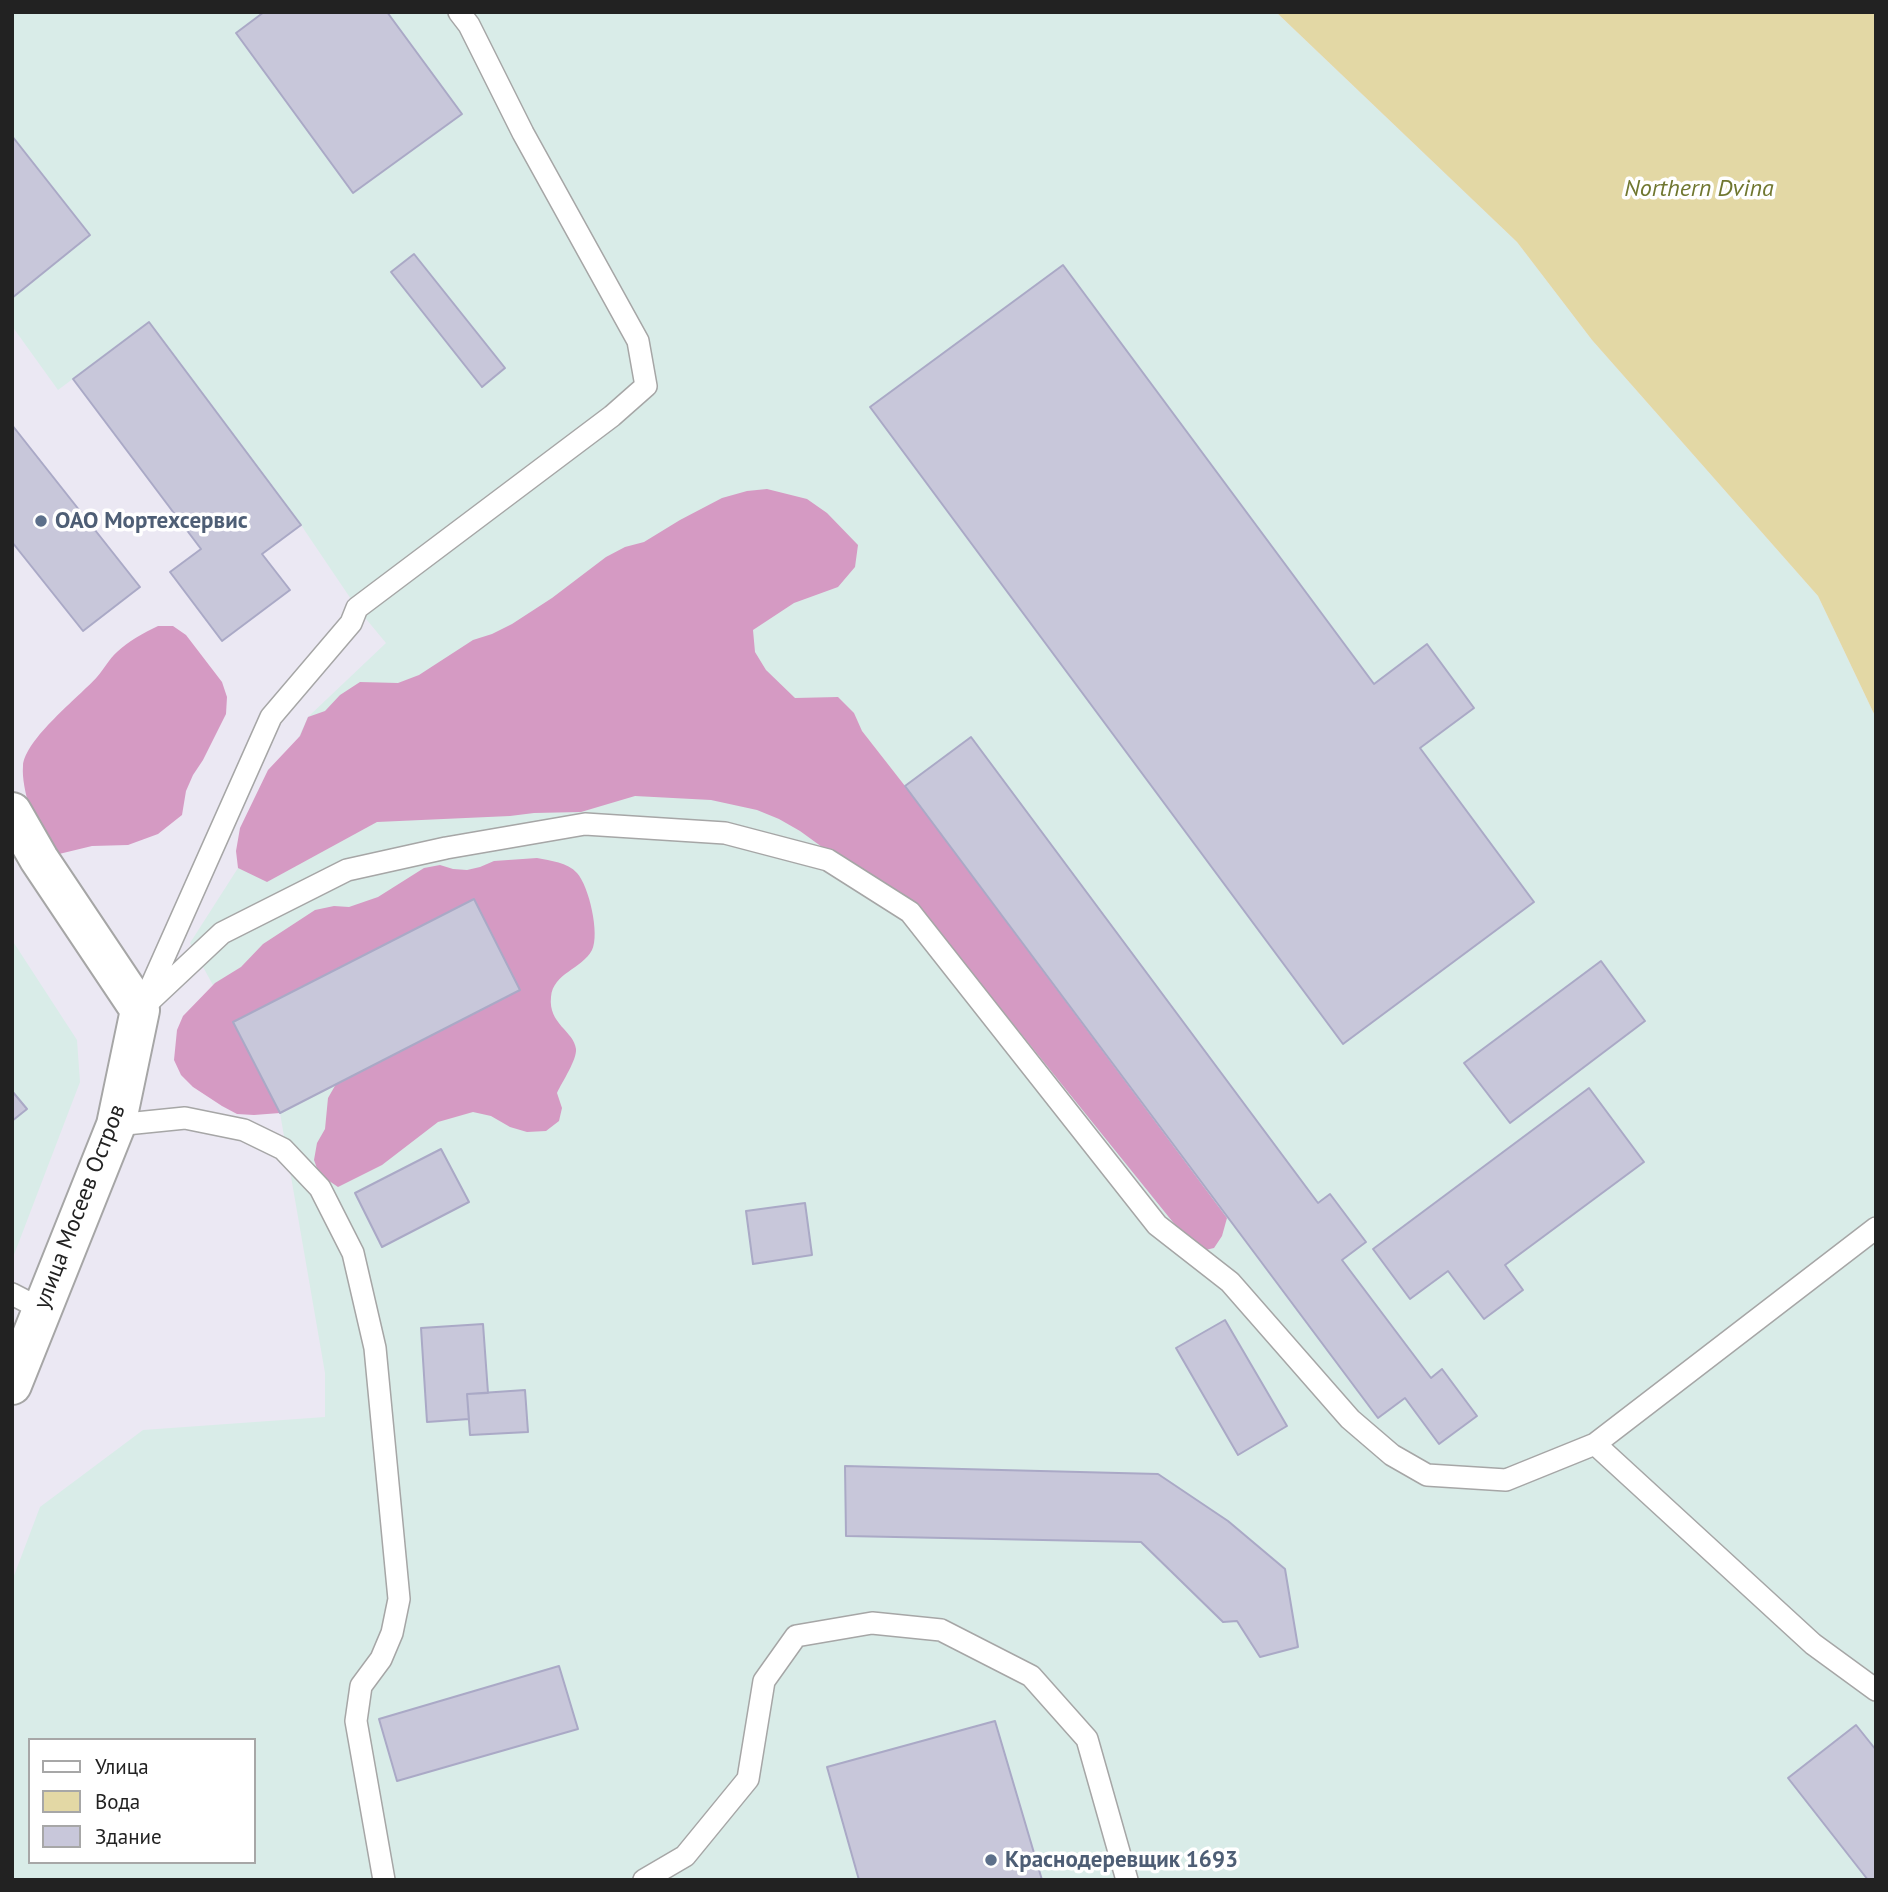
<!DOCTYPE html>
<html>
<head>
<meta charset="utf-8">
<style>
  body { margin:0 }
  #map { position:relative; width:1888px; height:1892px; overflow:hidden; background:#ebe8f3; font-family:"PT Sans",sans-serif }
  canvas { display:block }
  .frame { position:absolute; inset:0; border:14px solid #222; pointer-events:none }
  .legend { position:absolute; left:28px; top:1738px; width:228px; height:126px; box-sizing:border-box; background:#fff; border:2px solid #a7a7a7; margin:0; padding:9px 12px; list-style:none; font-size:21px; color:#222 }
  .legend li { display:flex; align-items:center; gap:14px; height:35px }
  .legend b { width:35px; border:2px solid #a7a7a7 }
</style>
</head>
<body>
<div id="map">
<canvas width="1888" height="1892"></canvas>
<div class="frame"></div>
<ul class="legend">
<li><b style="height:9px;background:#fff"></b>Улица</li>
<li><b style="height:19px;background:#e3d8a5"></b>Вода</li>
<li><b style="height:19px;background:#c8c7da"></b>Здание</li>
</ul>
</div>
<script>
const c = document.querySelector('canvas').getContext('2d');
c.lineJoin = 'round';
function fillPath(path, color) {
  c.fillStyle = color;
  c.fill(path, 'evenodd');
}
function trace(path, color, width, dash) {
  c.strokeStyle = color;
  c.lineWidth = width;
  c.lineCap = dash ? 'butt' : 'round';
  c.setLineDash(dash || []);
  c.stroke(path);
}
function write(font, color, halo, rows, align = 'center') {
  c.font = font + ' "PT Sans",sans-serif';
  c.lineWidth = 7;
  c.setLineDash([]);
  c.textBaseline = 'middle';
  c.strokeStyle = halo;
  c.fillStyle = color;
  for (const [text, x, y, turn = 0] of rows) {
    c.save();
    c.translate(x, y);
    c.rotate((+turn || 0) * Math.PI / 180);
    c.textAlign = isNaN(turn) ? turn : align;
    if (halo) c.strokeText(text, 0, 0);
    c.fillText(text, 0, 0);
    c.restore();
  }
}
const industrial = new Path2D(`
  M12,12h1264l241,230 75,98 226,256 58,122v1162h-1864v-299l28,-74 103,-77 182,-13v-44l-45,-260 -47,-91 -43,-79 48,-75 70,-151 78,-74 -29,-35 -56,-83 -152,-203 -91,68 -46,-64v-28l78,-63 -78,-99zM30,1740h224v122h-224z
  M12,940l65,100 3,42 -68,178z`);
const forest = new Path2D(`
  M767,489l40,10 20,14 31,32 -3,22 -17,20 -44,16 -41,27 2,22 11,18 29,28 43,-1 16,16 8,18 43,55 322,432 -5,18 -8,12 -17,4 -258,-320 -35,-33 -42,-23 -62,-45 -21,-12 -22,-9 -46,-10 -76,-4 -54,16 -47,1 -24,3 -133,6 -110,60 -29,-14 -2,-17 4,-23 28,-58 32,-34 8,-19 17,-6 15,-16 20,-13 38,1 21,-8 54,-35 19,-6 20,-10 40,-26 54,-41 19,-10 19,-5 36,-22 42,-22 25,-7z
  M158,626h15l13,9 36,47 5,15 -1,17 -23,46 -10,15 -7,16 -4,24 -24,19 -30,11 -36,1 -33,8 -16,-5c-7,-23 -22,-59 -20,-83 2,-27 56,-69 74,-89 7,-8 12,-18 20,-25 12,-11 26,-19 41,-26z
  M537,858c14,3 30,4 40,15 12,13 23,61 15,77 -10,19 -39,23 -41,47 -3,27 23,34 25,52 1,11 -14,33 -19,44l5,15 -3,13 -13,10 -19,1 -17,-5 -19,-11 -18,-4 -35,10 -56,43 -44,22 -19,-13 -5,-14 3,-17 8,-14 3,-31 8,-14 184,-94 -46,-91 -241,123 47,91 -26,2 -17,-1 -15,-8 -29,-19 -12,-12 -7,-15 3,-30 6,-14 32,-33 26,-16 22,-23 52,-34 19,-4 15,1 29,-10 46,-29 16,-3 13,4 14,1 13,-3 14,-6z`);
const water = new Path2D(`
  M1276,12h600v706l-58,-122 -226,-256 -75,-98z`);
const building = new Path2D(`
  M264,12h123l75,102 -109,79 -117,-160z
  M12,136l78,99 -78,63z
  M414,254l91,114 -23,19 -91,-115z
  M1063,265l311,419 53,-40 47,64 -54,40 114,154 -191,142 -473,-637z
  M149,322l152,203 -39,29 28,36 -68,51 -52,-69 31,-23 -128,-170z
  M12,425l128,162 -57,44 -71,-89z
  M971,737l347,466 12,-9 36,48 -24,18 89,118 11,-9 35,47 -38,28 -34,-46 -27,20 -473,-632z
  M474,899l46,91 -240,123 -47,-91z
  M1601,961l44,60 -135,102 -46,-60z
  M1589,1088l55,74 -139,103 18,25 -39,29 -36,-48 -38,28 -37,-50z
  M12,1091l15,18 -15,12z
  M441,1149l28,53 -87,45 -27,-54z
  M805,1203l7,52 -59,9 -7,-53z
  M1225,1320l62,106 -49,29 -62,-107z
  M483,1324l5,69 -21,1 2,25 -42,3 -6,-94z
  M525,1390l3,42 -58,3 -3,-41z
  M845,1466l313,8 70,47 57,48 13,78 -38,10 -23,-36 -14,1 -82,-80 -295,-6z
  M559,1666l19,63 -181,52 -18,-62z
  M995,1721l47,159h-183l-32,-113z
  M1856,1725l20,25v130h-8l-80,-102z`);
const lane = new Path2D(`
  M144,1002l127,-285 80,-94 6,-15 255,-192 34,-30 -8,-45 -115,-208 -54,-108 -10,-13
  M140,1010l82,-77 125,-63 99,-22 139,-24 140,9 103,27 82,52 247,313 73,57 120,137 42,36 35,20 79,5 89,-36 281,-216
  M116,1125l69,-7 59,12 39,19 37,39 33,65 22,95 24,251 -7,34 -11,26 -20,27 -5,35 28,159
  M12,1294l29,15
  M1595,1444l218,200 63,46
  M644,1880l41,-24 63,-77 16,-98 32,-45 76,-13 69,7 90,46 56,63 40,141`);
const street = new Path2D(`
  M12,812l27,47 101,151 -24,115 -104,260`);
const markers = [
  [41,521,7,"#5c6f8a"],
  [991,1860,7,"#5c6f8a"]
];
const serviceNames = [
  ["ОАО Мортехсервис",55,521],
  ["Краснодеревщик 1693",1005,1860]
];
const streetNames = [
  ["улица Мосеев Остров",80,1207,-69]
];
const waterNames = [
  ["Northern Dvina",1699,189]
];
fillPath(industrial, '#d9ece8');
fillPath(forest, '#d59ac3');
fillPath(water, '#e3d8a5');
fillPath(building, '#c8c7da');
trace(building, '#aaa9c6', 2);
trace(lane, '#a6a6a6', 24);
trace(street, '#a6a6a6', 42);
trace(lane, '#fff', 21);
trace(street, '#fff', 38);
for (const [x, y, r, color] of markers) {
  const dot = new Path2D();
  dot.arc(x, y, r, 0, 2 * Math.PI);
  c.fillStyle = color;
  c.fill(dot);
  trace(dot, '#fff', 2.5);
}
write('bold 23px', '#4e5e75', '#fff', serviceNames, 'left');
write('23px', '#222', '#fff', streetNames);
write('italic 24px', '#707730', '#fff', waterNames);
</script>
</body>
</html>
